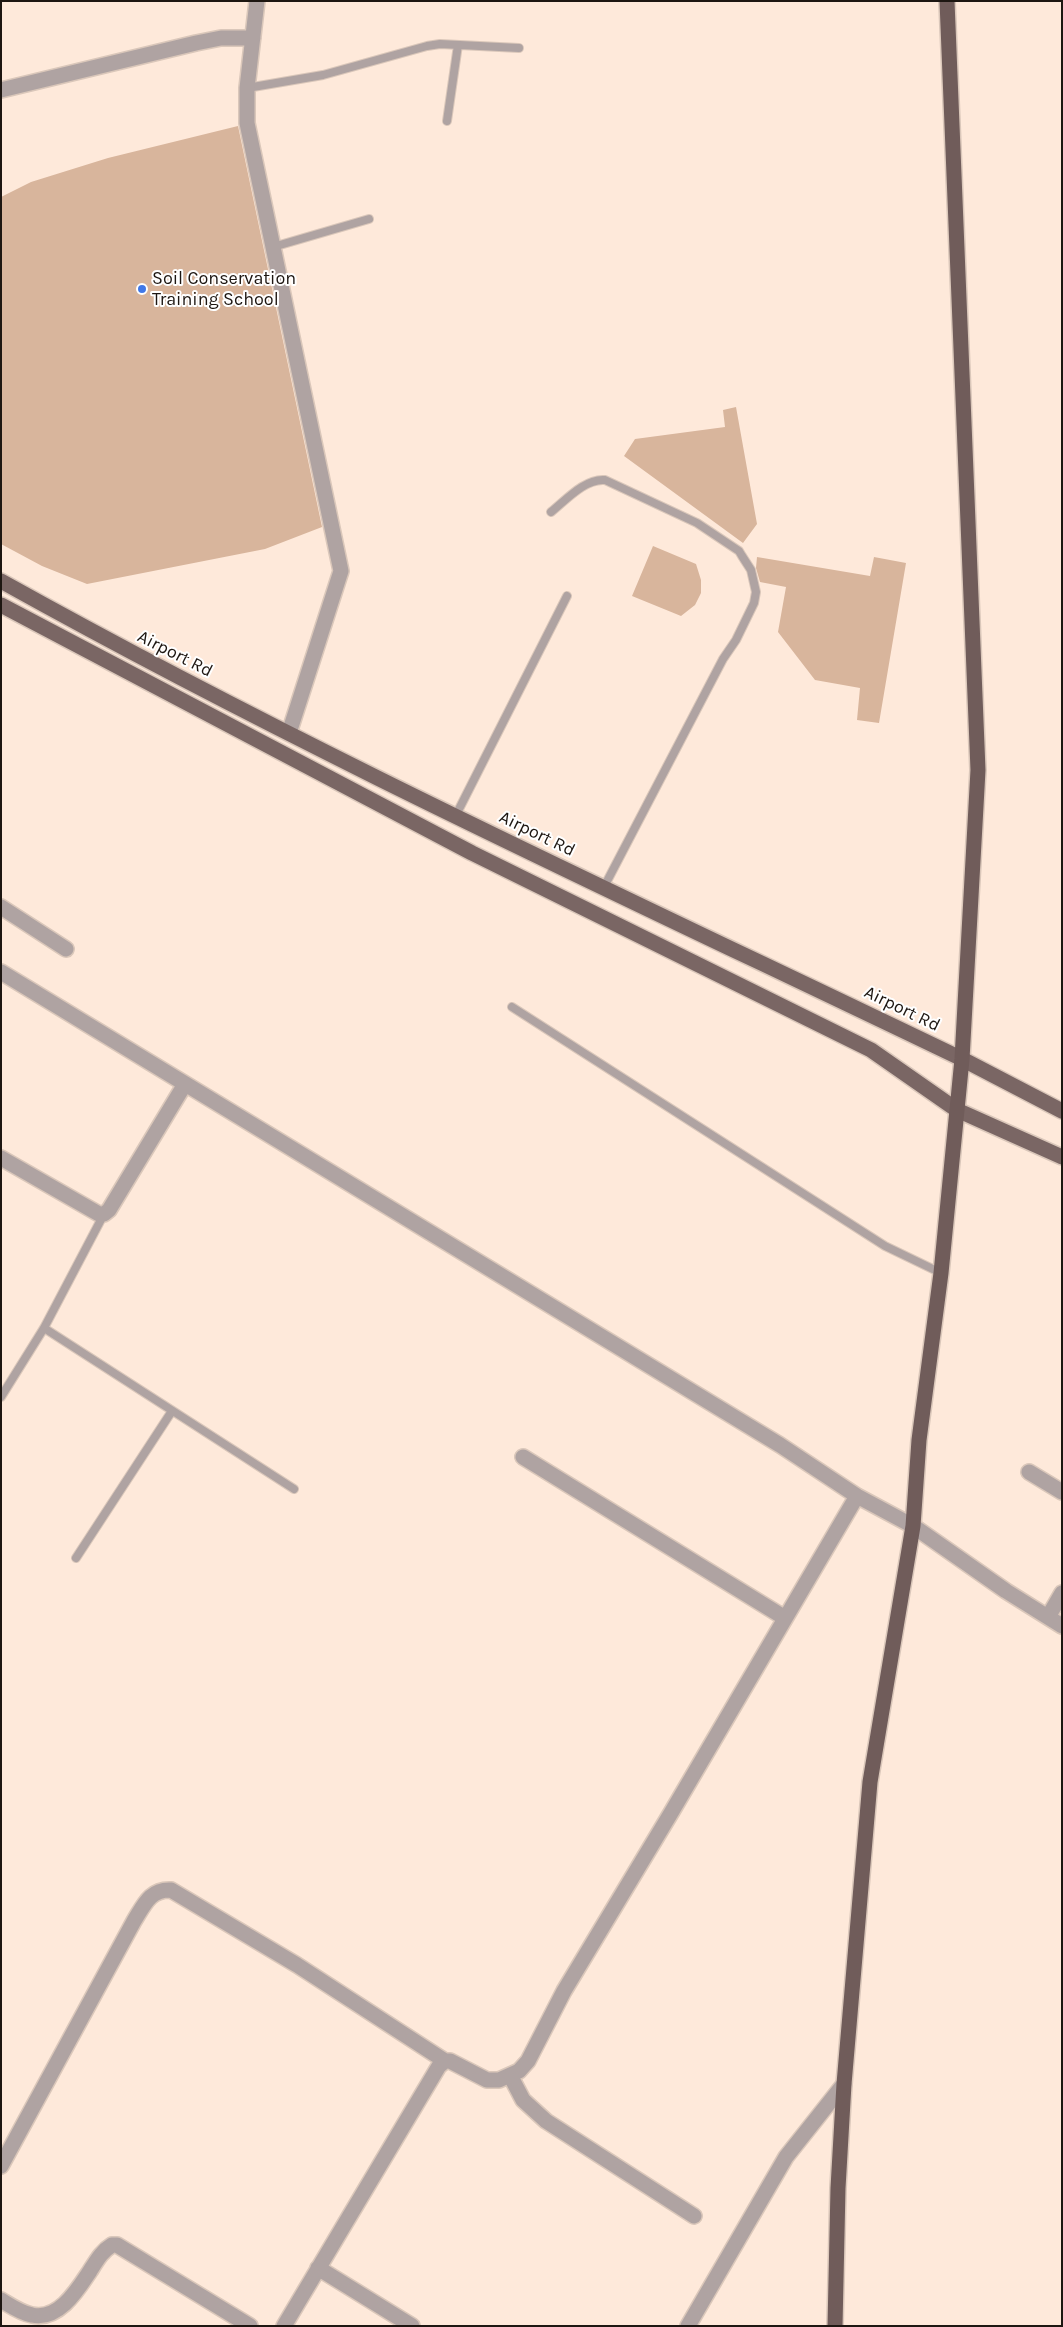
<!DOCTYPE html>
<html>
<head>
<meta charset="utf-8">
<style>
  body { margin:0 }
  #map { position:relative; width:1063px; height:2327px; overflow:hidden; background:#fee9da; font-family:Karla,sans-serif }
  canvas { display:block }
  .frame { position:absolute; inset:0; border:2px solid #1d1611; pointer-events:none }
</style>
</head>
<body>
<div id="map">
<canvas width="1063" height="2327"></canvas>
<div class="frame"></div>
</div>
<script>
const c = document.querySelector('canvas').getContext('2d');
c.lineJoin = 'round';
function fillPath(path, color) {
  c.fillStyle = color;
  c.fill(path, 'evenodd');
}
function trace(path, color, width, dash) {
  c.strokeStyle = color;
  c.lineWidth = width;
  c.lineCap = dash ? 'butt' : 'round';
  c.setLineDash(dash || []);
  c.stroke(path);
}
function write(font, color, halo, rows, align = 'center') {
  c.font = font + ' Karla,sans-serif';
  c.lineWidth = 4;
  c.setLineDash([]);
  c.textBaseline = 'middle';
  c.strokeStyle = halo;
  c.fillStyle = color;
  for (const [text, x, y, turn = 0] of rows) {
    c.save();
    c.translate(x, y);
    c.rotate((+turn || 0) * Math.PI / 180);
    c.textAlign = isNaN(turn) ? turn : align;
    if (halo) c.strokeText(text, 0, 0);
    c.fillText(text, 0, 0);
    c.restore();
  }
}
const building = new Path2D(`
  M238,126l84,401 -57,22 -178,35 -45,-18 -41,-22v-347l30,-15 77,-24z
  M736,407l21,117 -14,19 -119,-87 11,-17 90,-12 -2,-17z
  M653,546l43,18 5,16v13l-6,12 -14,11 -49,-20z
  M757,557l113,19 4,-19 32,6 -27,160 -22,-3 3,-32 -45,-8 -37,-48 8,-45 -26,-5 -4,-14z`);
const service = new Path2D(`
  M247,88l76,-13 104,-29 13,-2 79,4
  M447,121l11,-76
  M273,247l96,-28
  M551,512c14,-11 34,-34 54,-32l92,43 42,28 3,5 9,14 5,22 -2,11 -18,37 -13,19 -119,228
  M456,815l111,-219
  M512,1007l373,239 56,27
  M44,1328l250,161
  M1,1397l43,-69 60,-114
  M76,1558l96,-147`);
const minor = new Path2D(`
  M257,1l-10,87v35l94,448 -52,162
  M1,90l195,-47 25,-5h32
  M1,907l65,42
  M1,972l779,473 77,51 56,30 93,65 56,35
  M1,1158l98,56h5l5,-4 76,-126
  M523,1457l262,161
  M1029,1472l33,20
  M1048,1617l14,-24
  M511,2077l12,23 23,21 148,95
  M1,2166l133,-245c10,-16 16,-32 37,-31l126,75 148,96
  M318,2268l94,58
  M1,2300c10,6 20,13 31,15 27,6 46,-26 58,-44 7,-11 12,-20 22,-26h5l133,81
  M284,2326l155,-260 6,-5h5l37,19h12l20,-9 9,-10 36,-70 107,-178 186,-317
  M688,2326l98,-169 58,-73`);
const primary = new Path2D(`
  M1,581c312,174 639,323 961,478l100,52
  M1,605l471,248 399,197 86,60 105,47`);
const trunk = new Path2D(`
  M835,2326l3,-138 6,-104 26,-302 43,-256 6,-86 22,-167 21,-214 16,-289 -31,-769`);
const markers = [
  [142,289,5,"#4078e8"]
];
const poiNames = [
  ["Soil Conservation",152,279],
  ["Training School",152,300]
];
const streetNames = [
  ["Airport Rd",175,654,27],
  ["Airport Rd",537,834,26],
  ["Airport Rd",902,1009,26]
];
fillPath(building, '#d8b59c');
trace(service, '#dac7ba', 10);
trace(minor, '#dac7ba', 18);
trace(primary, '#dac7ba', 18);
trace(trunk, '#dac7ba', 18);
trace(service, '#afa3a2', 8);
trace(minor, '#afa3a2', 15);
trace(primary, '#7a6664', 15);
trace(trunk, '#705c5a', 15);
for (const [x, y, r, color] of markers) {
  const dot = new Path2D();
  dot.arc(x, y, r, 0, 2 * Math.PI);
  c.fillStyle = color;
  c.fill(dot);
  trace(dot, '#fff', 2);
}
write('18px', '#1d1611', '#fff', poiNames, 'left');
write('18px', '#1d1611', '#fff', streetNames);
</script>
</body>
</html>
